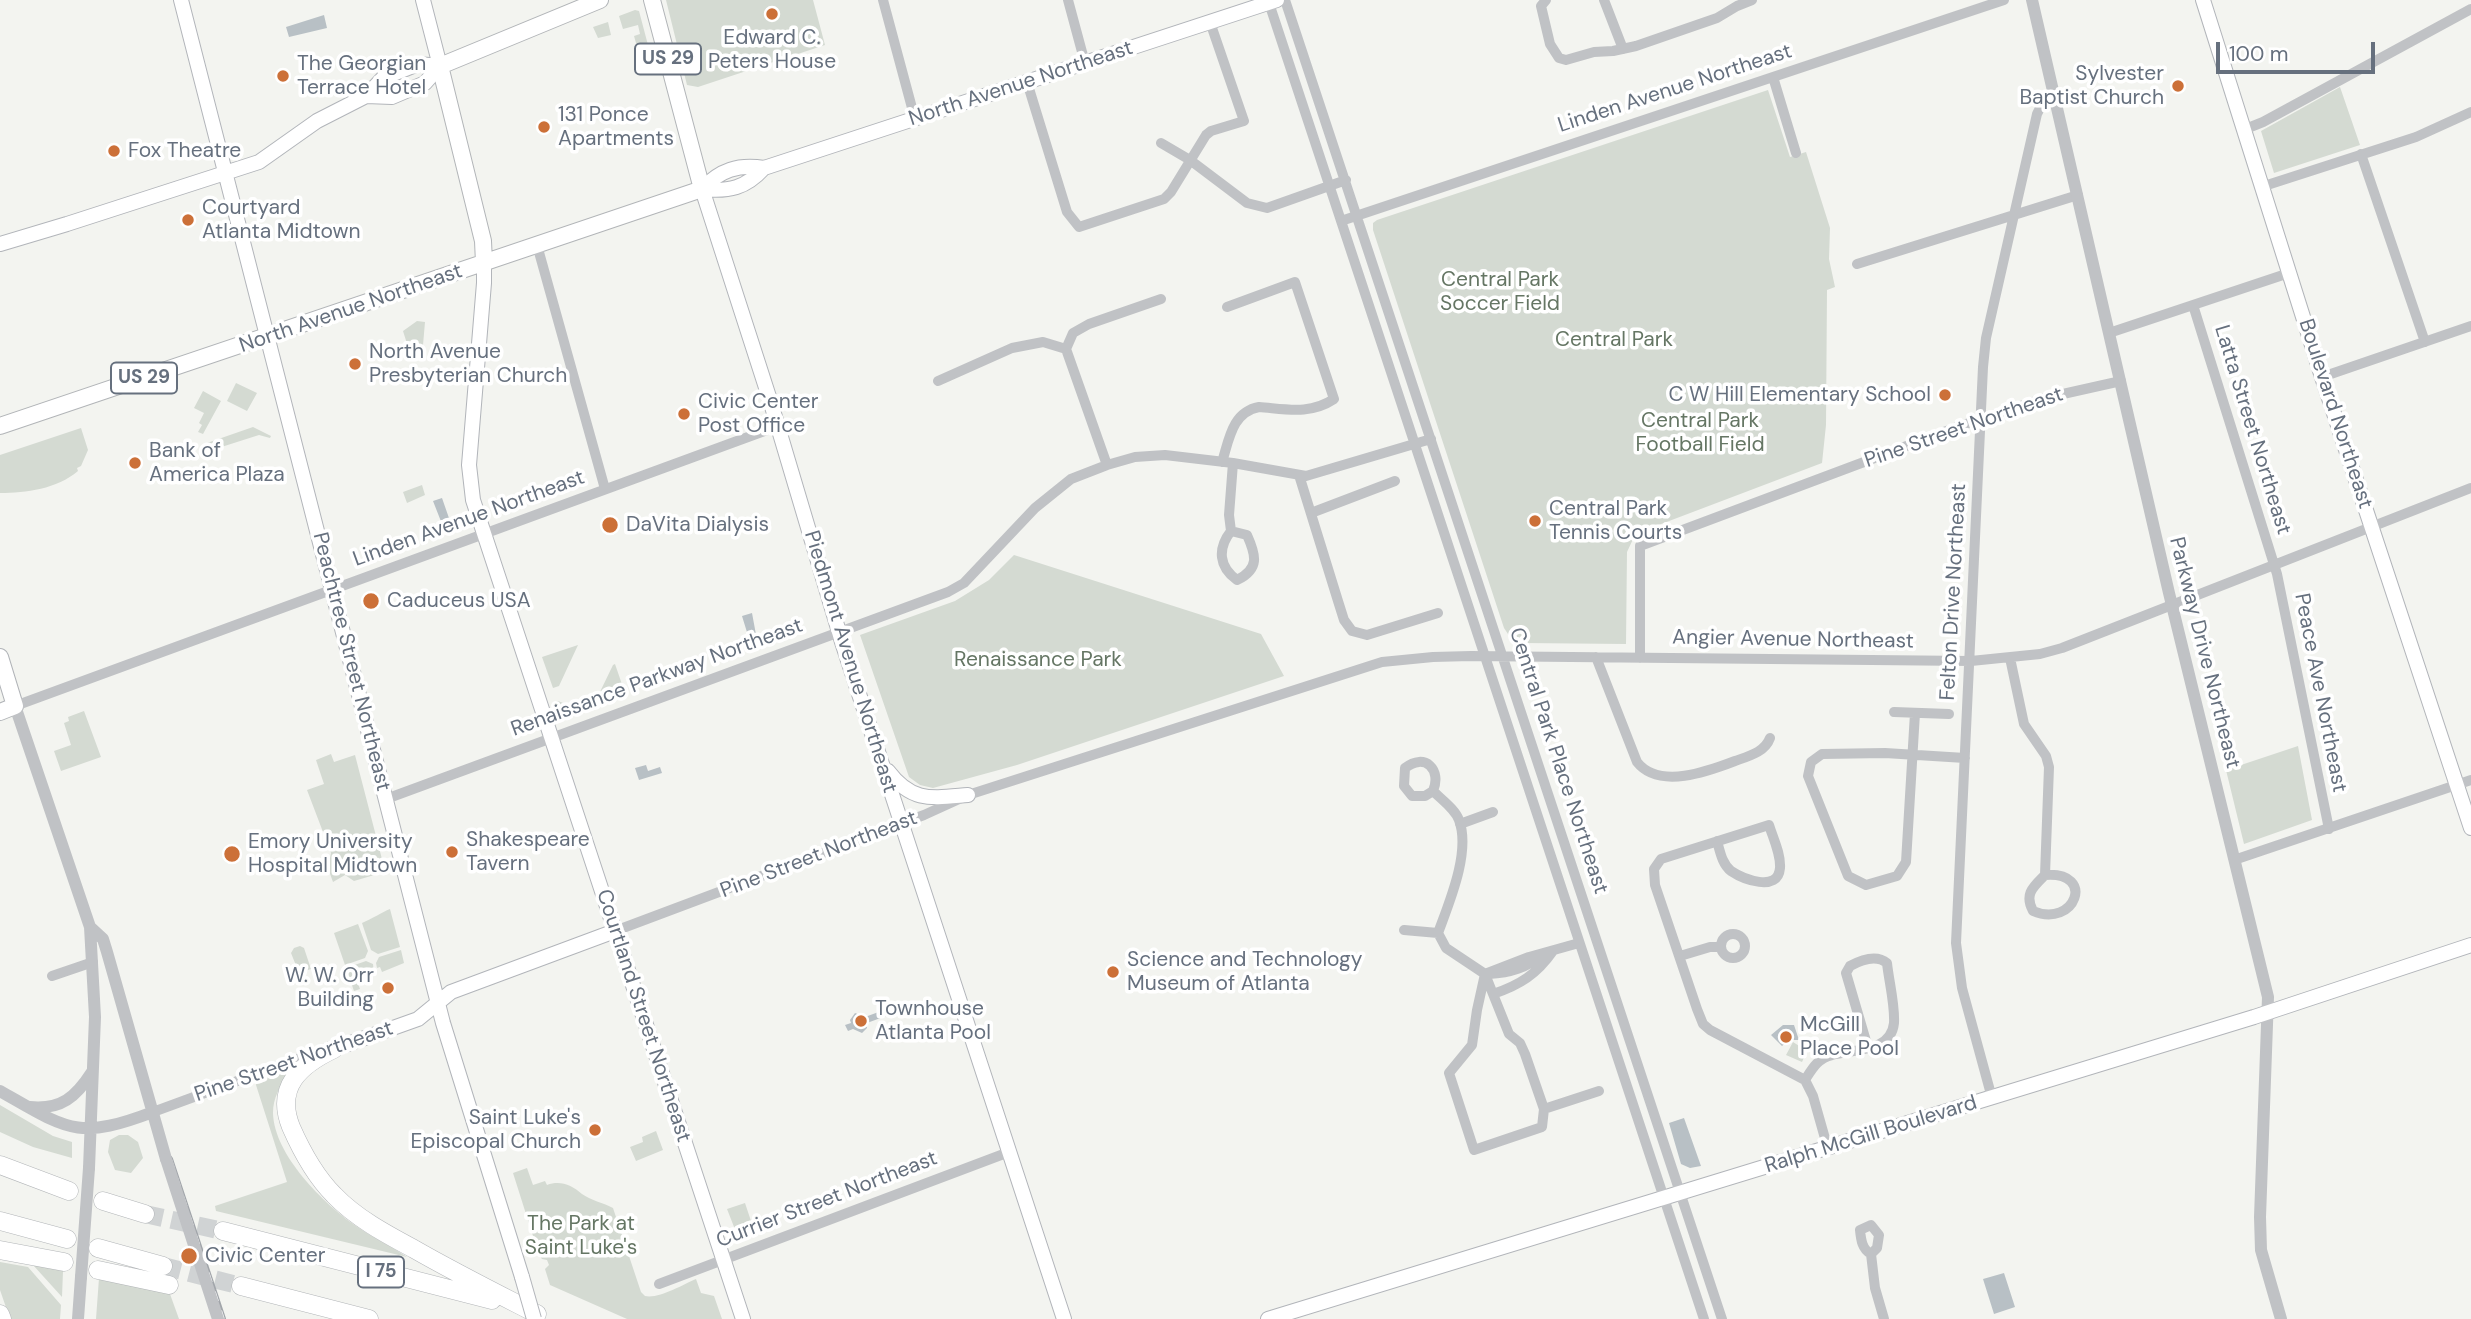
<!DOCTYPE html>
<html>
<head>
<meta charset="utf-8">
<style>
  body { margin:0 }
  #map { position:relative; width:2471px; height:1319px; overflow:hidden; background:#f3f4f0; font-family:"DM Sans",sans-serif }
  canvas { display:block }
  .scale { position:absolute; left:2216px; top:42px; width:159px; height:32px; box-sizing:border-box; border:4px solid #66707e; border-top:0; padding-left:9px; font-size:21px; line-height:24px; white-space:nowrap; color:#66707e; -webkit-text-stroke:5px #fff; paint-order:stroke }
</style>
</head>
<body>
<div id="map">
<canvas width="2471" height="1319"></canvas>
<div class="scale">100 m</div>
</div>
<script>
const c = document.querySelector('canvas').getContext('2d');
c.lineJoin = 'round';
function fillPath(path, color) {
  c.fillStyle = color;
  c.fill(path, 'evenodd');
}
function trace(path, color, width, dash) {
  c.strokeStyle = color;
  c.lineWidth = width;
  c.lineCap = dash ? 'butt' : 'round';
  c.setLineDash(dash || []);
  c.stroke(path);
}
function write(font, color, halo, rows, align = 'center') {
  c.font = font + ' "DM Sans",sans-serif';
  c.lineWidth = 7;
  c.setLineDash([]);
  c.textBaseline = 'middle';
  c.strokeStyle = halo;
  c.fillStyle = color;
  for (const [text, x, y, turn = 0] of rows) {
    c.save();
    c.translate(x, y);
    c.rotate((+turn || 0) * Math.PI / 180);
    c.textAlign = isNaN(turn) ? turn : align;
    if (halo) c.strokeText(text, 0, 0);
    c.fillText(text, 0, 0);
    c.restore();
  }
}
const green = new Path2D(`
  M666,0h147l12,45 -127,42 -11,-2z
  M635,10l4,1 14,53 -7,2 -1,-3 -3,1 -8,-28 6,-2 -2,-9 -15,4 -4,-13z
  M608,22l3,13 -13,3 -5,-11z
  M2340,87l20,58 -86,28 -13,-42z
  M1768,90l22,67 16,-5 24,76 -1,31 6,28 -8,3 -1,135 -4,38 -174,66 -14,8 -7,15 -1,92 -104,-1 -10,-3 -8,-12 -131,-398v-7l4,-3z
  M417,321l8,1 -2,23 -14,5 -6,-19z
  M236,383l21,10 -10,18 -20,-10z
  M203,391l18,10 -18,33 -5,-2 4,-7 -3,-2 5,-10 -10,-5z
  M253,427l18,9 -1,2 -11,-3 -47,15 -7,-3 2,-4z
  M81,428l7,22 -7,16 -4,2 1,3c-21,18 -52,22 -78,22v-38z
  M422,485l3,10 -18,8 -4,-11z
  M1014,555l247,79 23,42 -267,89 -84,23 -13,-3 -11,-8 -49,-142 95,-34 34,-21z
  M578,645l-19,41 -6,2 -11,-31z
  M615,664l11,32 -21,8 -4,-2 -3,-6 15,-31z
  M558,701l20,8 4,5 -21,6 -7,-18z
  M84,711l17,46 -40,14 -7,-20 17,-6 -7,-22 5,-2 -1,-4z
  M2298,746l14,74 -68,24 -18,-74z
  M331,754l3,8 21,-7 28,108 -2,10 -27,8 -9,-6 -12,7 -8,-22 5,-2 1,-5 -24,-63 17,-6 -8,-24z
  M390,909l10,38 -22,7 -7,-4 -9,-27c10,-4 20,-11 28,-14z
  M358,924l10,27 -3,7 -20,7 -11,-32z
  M300,946l4,2 7,21 -12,4 -8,-20 3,-5z
  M401,950l3,13 -22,9 -2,-5 -3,1 -1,-5 3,-6z
  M366,961l7,3 1,11 -17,6 3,8 -6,2 -8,-23z
  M1793,1042l14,9 -5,11 -16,-7z
  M285,1066l3,8c-8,12 -15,24 -15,39 1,42 51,91 83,113 16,11 35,20 51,31l-191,-46 -1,-5 72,-24 -31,-97 1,-7z
  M0,1105l53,31 19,6v16l-39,-11 -33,-15z
  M656,1131l7,19 -27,11 -6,-14 13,-5 -1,-5z
  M119,1135h9l10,7 5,16 -12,15 -16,-3 -7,-18 2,-12z
  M527,1168l6,17 12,-4 2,4c13,-5 25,0 35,9 8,6 22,9 31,14l28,84 4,4c14,3 37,-11 51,-17l5,14 13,3 8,23h-95l-77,-34 -5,-16 4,-4 -2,-5 -5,-1 -3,-4 -26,-82z
  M745,1203l9,27 -13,4 -5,-2 -9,-23z
  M0,1262l28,5 33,38 -1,14h-50l-10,-29z
  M33,1265l30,6 -1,26z
  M99,1278l71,16 9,25h-83z`);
const water = new Path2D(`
  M324,15l3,13 -38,9 -3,-10z
  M442,498l8,23 -8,3 -9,-23z
  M752,613l5,27 -7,2 -8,-26z
  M646,765l2,6 12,-4 2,6 -23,7 -4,-12z
  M884,1010l2,6 -19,7v5l-5,5 -9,-4 -5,2 -3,-6 6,-2 -1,-3 5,-7 10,4z
  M1783,1025h11l5,15h-10l-7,6 -11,-11z
  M1684,1118l17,48 -11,2 -9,-4 -12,-41z
  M2004,1273l11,34 -21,7 -11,-35z`);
const motorwayTunnel = new Path2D(`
  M145,1214l78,17
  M163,1266l78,20`);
const minor = new Path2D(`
  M883,0l32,119
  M1068,0l17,63
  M1285,0l437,1319
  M1546,0l-5,6 9,38 9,14 7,2 28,-8 19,-1 23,-5 81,-28 20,-12 15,-6
  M1604,0l19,49
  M1269,3l435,1316
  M1773,77l23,76
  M1027,82l40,130 12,15 85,-28 7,-7 35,-57 5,-4 33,-10 -34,-99
  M2243,130l20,-8 208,-113
  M1161,143l29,17 57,43 20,5 79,-28
  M2361,154l64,188
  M2261,187l155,-50 55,-25
  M1341,221l663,-221
  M537,245l68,244
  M1857,264l221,-69
  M2193,305l84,269 52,255
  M2109,333l180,-60
  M1066,349l7,-16 16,-9 72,-25
  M2322,377l149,-51
  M938,381l74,-33 31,-6 23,7 41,116
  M1222,462c7,-22 10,-50 37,-55 27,2 51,8 75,-8l-39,-117 -68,25
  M1299,475l39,126 6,19 8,11 15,4 71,-22
  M1311,513l84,-32
  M1231,531l16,4c9,20 13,34 -10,45 -18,-13 -20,-31 -6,-49l-2,-16 4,-52
  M1596,657l41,105c22,28 72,9 98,-1 14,-5 30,-9 35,-23
  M1640,658v-112l320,-120 85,-28 76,-17
  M2010,658l14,66 22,32 3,11 -4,108c-12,12 -21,19 -12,36 42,18 64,-40 12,-36
  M15,706l763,-280
  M1894,712l55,2
  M1915,713l-9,149 -9,14 -31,9 -18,-9 -40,-100 3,-14 11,-8 63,-1 80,5
  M1433,791l-8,5h-13l-8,-10 1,-18c20,-16 37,2 28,23 9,9 22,18 26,29 12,32 -10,83 -21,113l8,15 39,26 24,60 11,9 5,11 19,55 -2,18 -68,23 -25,-77 23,-28 5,-35 8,-36
  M386,799l562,-207 16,-9 71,-75 36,-29 36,-14 28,-8 30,-2 68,8 73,13 125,-37
  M1460,824l33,-12
  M1717,841c3,10 5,23 14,30 12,8 47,22 49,-3 1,-14 -7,-30 -11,-43l-108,34 -7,10 1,16 42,124 6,15 7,6 95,50 8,16 15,53
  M2234,860l237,-80
  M1404,930l34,3
  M615,931l309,-116 44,-20 414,-133 51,-5 38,-1 500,5 69,-7 22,-6 409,-160
  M1721 946a12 12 0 1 1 24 0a12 12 0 1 1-24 0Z
  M1680,956l30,-9h10
  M1485,974l44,-17 50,-14
  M1489,974c21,-1 38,-6 54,-20
  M52,976l41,-14
  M1493,994c27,-9 44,-20 60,-43
  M1805,1080c7,-11 13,-22 27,-25 21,-6 59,-2 62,-32 1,-19 -5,-41 -7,-60 -11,-9 -26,-3 -37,3l-4,7 22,75
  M1992,1098l-30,-110 -6,-45 27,-576 3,-29 51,-224 5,-10 13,-5
  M1544,1109l55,-18
  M153,1112l166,-61
  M1871,1254l6,-6 2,-13 -8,-10 -11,5c1,10 2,19 11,24l4,34 9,31
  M659,1284l350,-132`);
const tertiary = new Path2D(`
  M2032,0l137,593 99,404 -8,220 1,33 20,69
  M15,706l75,221 13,12 4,13 59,207
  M0,1091c67,38 77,50 153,21
  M30,1107c31,3 46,-10 62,-35
  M89,1168l6,-151 -5,-90
  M78,1319l3,-42`);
const secondary = new Path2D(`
  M181,0l262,1023 79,254
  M423,0l17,66
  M2203,0l119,377 149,451
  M366,96l26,1 33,-14 15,-17
  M702,189l68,211 72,242 222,677
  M702,189c18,-19 36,-25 62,-21l513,-168
  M702,189c27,3 44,-1 62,-21
  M0,244l67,-20 192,-62 58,-41 49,-25 17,-18 35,-14 22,2
  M484,263v20l-15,182 4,35 270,819
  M888,771c24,32 44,27 80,24
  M334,1049l84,-30 33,-27 164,-61
  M1268,1319l986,-302 217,-72`);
const primary = new Path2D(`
  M0,657l15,49 -15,6`);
const trunk = new Path2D(`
  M484,263l-1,-22 -43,-175 160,-66
  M0,426l702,-237 -50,-189`);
const motorway = new Path2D(`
  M334,1049c-34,16 -59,38 -43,78 11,25 24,49 43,68 22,23 52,39 80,54 40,23 82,44 123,65
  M0,1165l69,26
  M103,1201l42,13
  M0,1221l67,18
  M223,1231l269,69
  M98,1248l65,18
  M0,1250l64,12
  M98,1270l71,15
  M241,1286l128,33
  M0,1314l2,5`);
const rail = new Path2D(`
  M170,1159l53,160`);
const tertiaryBridge = new Path2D(`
  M166,1159l52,160
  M81,1277l8,-109`);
const secondaryBridge = new Path2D(`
  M522,1277l12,42`);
const markers = [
  [772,14,7,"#cc7038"],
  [283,76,7,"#cc7038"],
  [2178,86,7,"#cc7038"],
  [544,127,7,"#cc7038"],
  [114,151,7,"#cc7038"],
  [188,220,7,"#cc7038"],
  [355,364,7,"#cc7038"],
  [1945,395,7,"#cc7038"],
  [684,414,7,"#cc7038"],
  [135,463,7,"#cc7038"],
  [1535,521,7,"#cc7038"],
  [610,525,9,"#cc7038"],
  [371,601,9,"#cc7038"],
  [452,852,7,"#cc7038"],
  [232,854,9,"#cc7038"],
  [1113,972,7,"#cc7038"],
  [388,988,7,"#cc7038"],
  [861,1021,7,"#cc7038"],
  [1786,1037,7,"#cc7038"],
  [595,1130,7,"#cc7038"],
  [189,1256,9,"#cc7038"]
];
const shields = [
  [668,59,66],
  [144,378,66],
  [381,1272,46]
];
const shieldNames = [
  ["US 29",668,59],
  ["US 29",144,378],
  ["I 75",381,1272]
];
const poiNames = [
  ["Edward C.",772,38,"center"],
  ["Peters House",772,62,"center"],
  ["The Georgian",297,64],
  ["Terrace Hotel",297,88],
  ["Sylvester",2164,74,"right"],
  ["Baptist Church",2164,98,"right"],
  ["131 Ponce",558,115],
  ["Apartments",558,139],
  ["Fox Theatre",128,151],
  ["Courtyard",202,208],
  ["Atlanta Midtown",202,232],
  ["North Avenue",369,352],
  ["Presbyterian Church",369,376],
  ["C W Hill Elementary School",1931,395,"right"],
  ["Civic Center",698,402],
  ["Post Office",698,426],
  ["Bank of",149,451],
  ["America Plaza",149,475],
  ["Central Park",1549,509],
  ["Tennis Courts",1549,533],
  ["DaVita Dialysis",626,525],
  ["Caduceus USA",387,601],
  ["Shakespeare",466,840],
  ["Tavern",466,864],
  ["Emory University",248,842],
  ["Hospital Midtown",248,866],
  ["Science and Technology",1127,960],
  ["Museum of Atlanta",1127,984],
  ["W. W. Orr",374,976,"right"],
  ["Building",374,1000,"right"],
  ["Townhouse",875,1009],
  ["Atlanta Pool",875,1033],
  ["McGill",1800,1025],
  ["Place Pool",1800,1049],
  ["Saint Luke's",581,1118,"right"],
  ["Episcopal Church",581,1142,"right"],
  ["Civic Center",205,1256]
];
const streetNames = [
  ["North Avenue Northeast",1021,84,-18],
  ["Linden Avenue Northeast",1675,89,-18],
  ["North Avenue Northeast",351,309,-19],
  ["Boulevard Northeast",2335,414,72],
  ["Pine Street Northeast",1964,428,-19],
  ["Latta Street Northeast",2252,430,73],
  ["Linden Avenue Northeast",469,519,-20],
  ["Felton Drive Northeast",1954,592,-87],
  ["Angier Avenue Northeast",1793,640,1],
  ["Parkway Drive Northeast",2204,653,76],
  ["Peachtree Street Northeast",351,662,76],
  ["Piedmont Avenue Northeast",850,662,73],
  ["Renaissance Parkway Northeast",657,678,-20],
  ["Peace Ave Northeast",2320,693,79],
  ["Central Park Place Northeast",1558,761,72],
  ["Pine Street Northeast",819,855,-21],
  ["Courtland Street Northeast",643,1016,72],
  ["Pine Street Northeast",294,1062,-19],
  ["Ralph McGill Boulevard",1871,1135,-17],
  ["Currier Street Northeast",827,1200,-21]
];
const parkNames = [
  ["Central Park",1500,280],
  ["Soccer Field",1500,304],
  ["Central Park",1614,340],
  ["Central Park",1700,421],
  ["Football Field",1700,445],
  ["Renaissance Park",1038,660],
  ["The Park at",581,1224],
  ["Saint Luke's",581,1248]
];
fillPath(green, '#d4dad2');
fillPath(water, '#b8c0c5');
trace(motorwayTunnel, '#d0d3d4', 18, [18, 9]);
trace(secondary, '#b2b5ba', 16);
trace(primary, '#b1b4b8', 18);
trace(trunk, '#b2b5b8', 18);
trace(motorway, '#b2b5b8', 19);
trace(minor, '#c0c2c5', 10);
trace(tertiary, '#c0c2c5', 12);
trace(secondary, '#fff', 14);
trace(primary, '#fff', 16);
trace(trunk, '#fff', 16);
trace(motorway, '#fff', 18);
trace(rail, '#a1a5aa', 6);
trace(rail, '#fff', 3.5, [10]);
trace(secondaryBridge, '#b2b5ba', 16, []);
trace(tertiaryBridge, '#c0c2c5', 12);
trace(secondaryBridge, '#fff', 14);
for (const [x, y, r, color] of markers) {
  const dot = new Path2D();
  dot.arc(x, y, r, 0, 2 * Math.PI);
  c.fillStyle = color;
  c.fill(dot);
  trace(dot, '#fff', 2.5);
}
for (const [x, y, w] of shields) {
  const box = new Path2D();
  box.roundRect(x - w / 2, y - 15.5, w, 31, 5);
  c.fillStyle = '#fff';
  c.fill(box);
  trace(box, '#66707e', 2);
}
write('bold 19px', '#66707e', null, shieldNames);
write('21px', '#66707e', '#fff', poiNames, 'left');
write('21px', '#66707e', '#fff', streetNames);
write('21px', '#657664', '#fff', parkNames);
</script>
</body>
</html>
